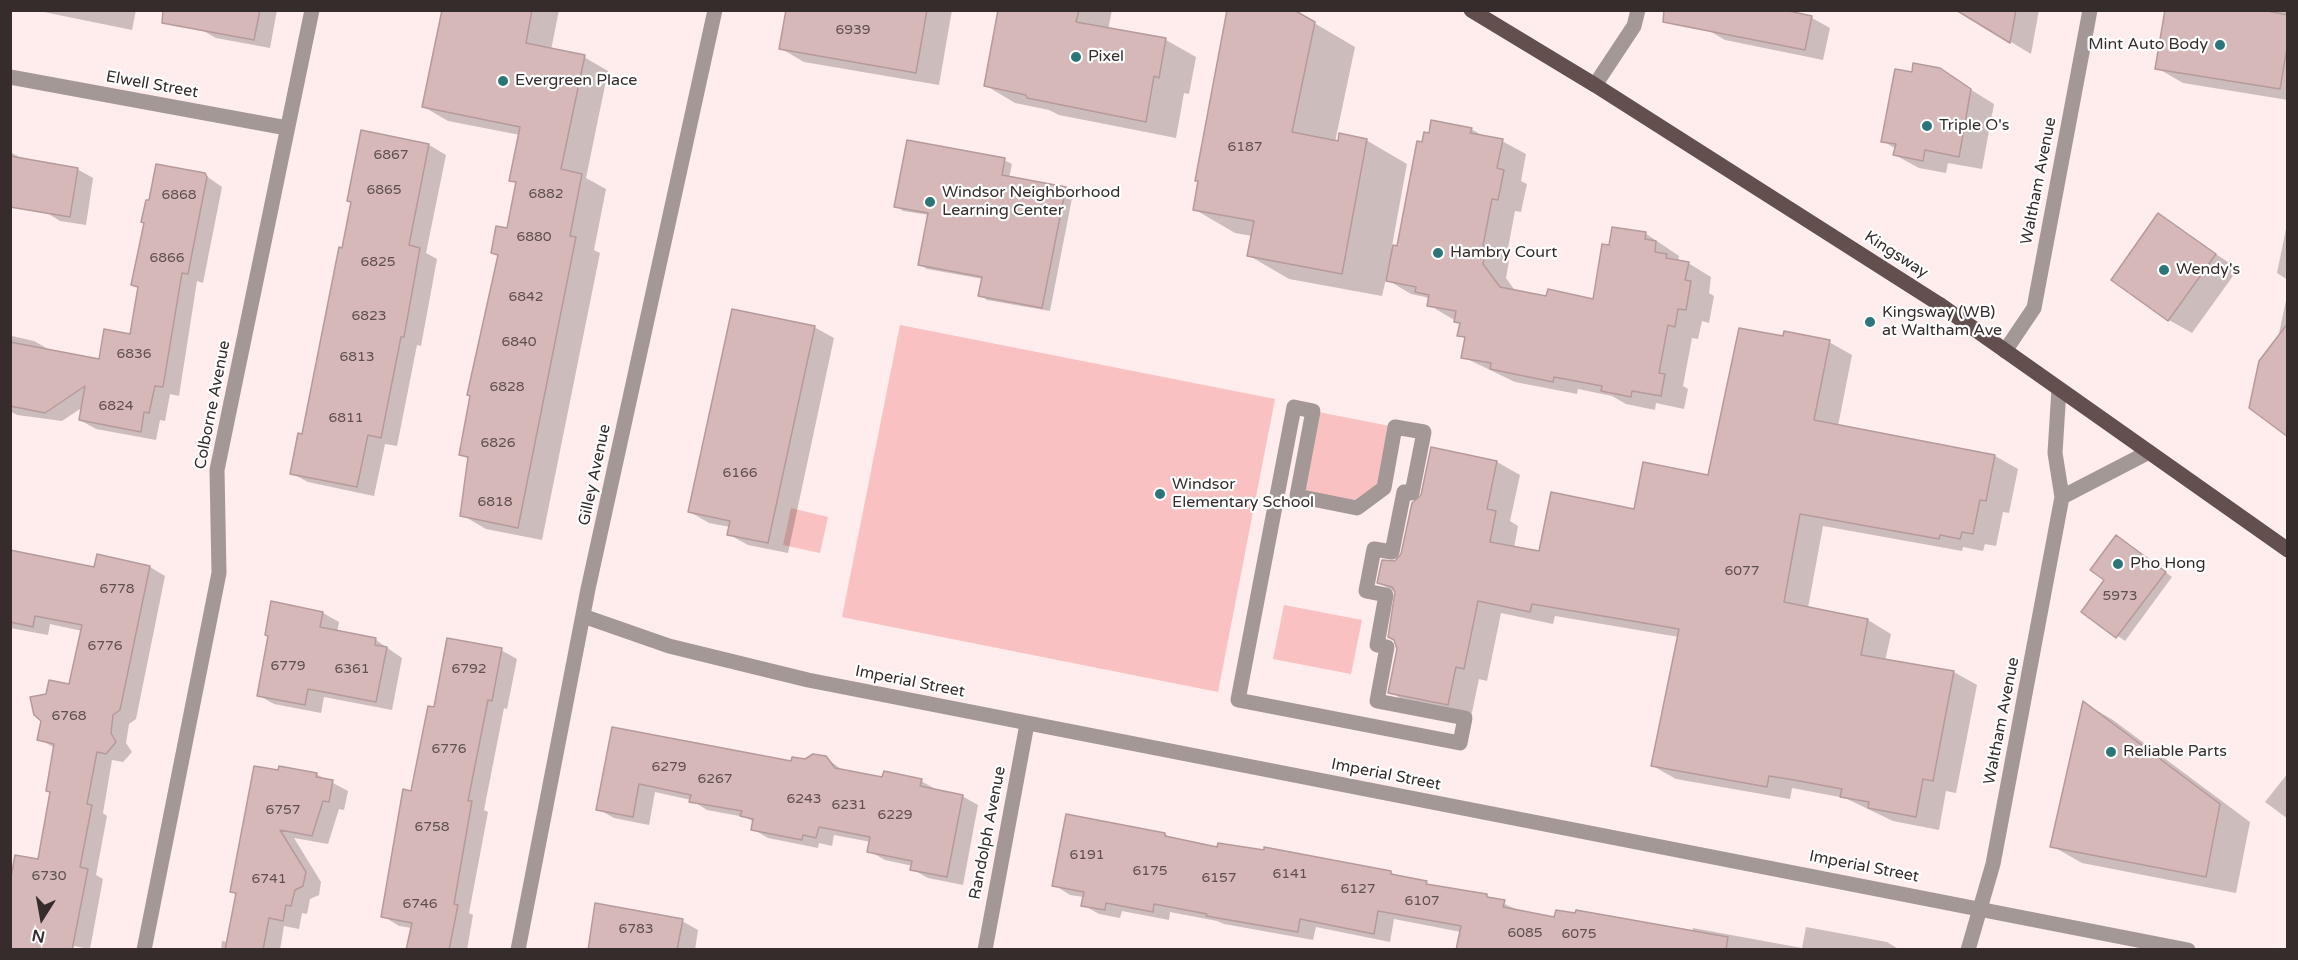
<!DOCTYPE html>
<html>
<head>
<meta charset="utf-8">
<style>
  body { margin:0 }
  #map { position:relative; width:2298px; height:960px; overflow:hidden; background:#ffecec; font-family:"Varela Round",sans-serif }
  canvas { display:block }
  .frame { position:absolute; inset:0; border:12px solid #372c2c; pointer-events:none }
  .north { position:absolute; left:12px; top:888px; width:60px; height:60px; -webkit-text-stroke:4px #fff; paint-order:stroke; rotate:191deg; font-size:16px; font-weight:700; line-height:24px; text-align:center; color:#372c2c }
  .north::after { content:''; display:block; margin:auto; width:21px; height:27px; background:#372c2c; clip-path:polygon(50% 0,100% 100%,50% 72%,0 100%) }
</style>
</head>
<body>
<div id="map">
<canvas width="2298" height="960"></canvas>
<div class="frame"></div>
<div class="north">N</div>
</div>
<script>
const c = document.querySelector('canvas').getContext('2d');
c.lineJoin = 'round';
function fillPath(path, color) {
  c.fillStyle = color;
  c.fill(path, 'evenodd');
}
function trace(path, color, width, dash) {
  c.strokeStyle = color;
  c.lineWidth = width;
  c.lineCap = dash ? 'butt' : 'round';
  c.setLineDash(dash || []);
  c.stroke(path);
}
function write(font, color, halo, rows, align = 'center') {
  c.font = font + ' "Varela Round",sans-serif';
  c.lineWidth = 4.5;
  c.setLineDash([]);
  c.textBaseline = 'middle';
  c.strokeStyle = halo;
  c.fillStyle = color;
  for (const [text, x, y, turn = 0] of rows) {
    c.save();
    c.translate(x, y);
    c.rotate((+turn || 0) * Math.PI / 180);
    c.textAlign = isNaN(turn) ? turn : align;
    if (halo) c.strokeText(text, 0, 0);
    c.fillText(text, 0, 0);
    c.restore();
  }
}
const green = new Path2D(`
  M900,325l375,74 -57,293 -376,-75z
  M1313,411l82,16 -11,61 -27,20 -60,-12z
  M791,508l37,9 -8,36 -37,-8z
  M1284,605l78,15 -11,54 -78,-15z`);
const shadow = new Path2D(`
  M34,10h102l-4,20z
  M203,10h74l-7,38 -54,-10 -16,-9z
  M444,10h115l-8,40 33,7 24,14 -22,107 20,11 -12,61 6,3 -58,287 -56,-11 -24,-14 7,-56 -9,-5 39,-198 -6,-3 15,-23 9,-46 -6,-4 9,-45 -72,-14 -24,-14z
  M787,10h165l-13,75 -135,-23 -24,-14z
  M1000,10h112l-4,20 58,10 30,17 -7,37 -5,-1 -8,45 -117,-23 -10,-5 -34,-7 -30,-18z
  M1292,10l63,37 -20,95 31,-2 41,24 -15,82 6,1 25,-103 7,-10 41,-5 14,8 17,4 24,13 -5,27 6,3 -6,28 -6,-1 -9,48 3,2 -3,17 10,14 31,6 47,3 16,-54 35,-14 34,23 -1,5 10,2 23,14 -2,16 5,3 -5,27 -7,-2 -4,18 -6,-1 -9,48 5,3 -4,20 -28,-6 -1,7 -29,-6 -14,-8 -34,-7 -1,5 -62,-12 -52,-25 4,-18 -8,-4 2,-11 -32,-19 1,-6 -5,-2 -14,-3 -25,-15 -4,17 -93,-17 -41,-24 4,-19 -17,-3 -41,-24z
  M1777,10l35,8 18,10 -7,32 -98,-20 -19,-11z
  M1959,10h80l-8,44 -20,-12z
  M2167,10h121v90l-105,-17 -26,-15z
  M1939,70l55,34 -12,65 -34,-6 -2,10 -27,-5 -24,-13 1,-6 -13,-8 30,-67z
  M362,132l67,13 17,10 -20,98 11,6 -16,87 -4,-1 -20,101 -12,-2 -11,52 -66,-14 -17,-9 12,-37 40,-187 9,-46 -4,-2z
  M10,152l15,8 52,9 16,9 -7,47 -26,-4 -16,-10 -33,-7 -1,4z
  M1004,160l8,4 -3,14 56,11 8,4 -23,118 -63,-11 -7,-5 3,-16 -56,-10 -8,-5 10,-49 -26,-4 -7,-5z
  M205,175l17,12 -19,96 -6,-2 -18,115 -9,-2 -5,27 -5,-1 -4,20 -60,-11 -16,-9 3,-13 -21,14 -45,-6 -7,-4 2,-75 22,5 16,9 50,10 31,-24 8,-48 -6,-3z
  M2159,215l79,54 -46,64 -23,-13z
  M2288,219v61l-11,-7z
  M2288,291v144l-10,-97z
  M814,327l20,11 -46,215 -40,-8 -20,-11 2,-7 -21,-4 -19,-11z
  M1784,338l45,4 23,13 -14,71 157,30 23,13 -9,44 -6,-1 -7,34 -11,-2 -2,7 -20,-4 -1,4 -139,-25 -15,82 60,12 23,14 -6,27 69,11 23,13 -21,108 -10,-2 -7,39 -46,-9 -48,-23 -53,-10 -2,11 -114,-20 -23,-13 26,-129 -124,-21 -2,8 -52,-11 -14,68 -8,-2 -8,38 -58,-11 -23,-14 8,-43 -1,-56 -18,-10 16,-20 102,-101 23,13 -10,46 8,5 -4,22 26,5 169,-77z
  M2124,541l48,36 -47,64 -42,-30 23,-31z
  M10,551l85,18 55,-2 15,9 -29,143 -7,5 -3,19 6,9 -9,10 -11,-2 -9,53 4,3 -11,59 7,4 -13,70 -16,-3 -1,4h-63l29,-89 13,-68 3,-45 -16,-9 3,-18 28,-35 12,-55 -32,-7 -2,11 -38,-7z
  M272,603l51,10 16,9 -2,10 39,8 26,18 -10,52 -68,-13 -3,16 -47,-9 -16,-9 12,-59z
  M501,650l16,9 -10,50 -3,-1 -20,102 4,2 -19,101 4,2 -6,35h-59l4,-22 -13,-2 -16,-10 52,-207z
  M2084,703l29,17 137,102 -14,71 -154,-30 -30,-17z
  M613,729l179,33 34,-4 19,14 39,7 37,2 16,9 25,6 16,9 -15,80 -35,-7 -16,-9 1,-3 -28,-6 -16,-9 2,-9 -37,-7 -2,11 -13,-3 -1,5 -50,-10 -15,-9 1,-7 -9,-5 -38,-7 -16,-10 -36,-8 -6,33 -35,-7 -16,-9z
  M279,772l37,2 32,17 -4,19 -5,-1 -11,35 -34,-6 27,44 -2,13 -9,4 -3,15 -5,-1 -3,16 -15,-3 -4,24h-59l1,-9 6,1 9,-47 -5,-3z
  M2288,773v46l-23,-17z
  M1165,834l9,6 44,8 173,25 42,13 54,10 33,15 35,8 137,13 1,-4 109,20 4,-21 81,15 13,8h-442l3,-18 -67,-13 -4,23 -74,-15 -3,13 -89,-16 -7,-3 -47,-9 -1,8 -47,-9 -2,7 -21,-4 -16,-9 1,-8 -14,-2 -16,-10z
  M682,921l16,9 -3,20h-106z`);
const building = new Path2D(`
  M163,10h97l-6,30 -92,-17z
  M442,10h90l-6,33 59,12 -24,114 21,5 -12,62 6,1 -58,291 -58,-12 8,-59 -9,-2 11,-59 -3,-1 31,-140 -7,-2 5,-27 11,2 9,-46 -7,-1 11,-54 -98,-20z
  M786,10h141l-11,63 -137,-24z
  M998,10h81l-3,12 90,16 -7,40 -5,-2 -8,46 -119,-24 -1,-3 -42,-9z
  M1227,10h67l21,12 -23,110 46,9 1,-8 28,6 -25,135 -95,-18 7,-35 -61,-11 5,-29h-3z
  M1664,10h120l28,6 -7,34 -142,-28z
  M1956,10h60l-6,33z
  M2165,10h97l26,5v27l-8,47 -125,-20z
  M1913,63l27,5 31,21 -12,68 -34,-7 -2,11 -30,-6 3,-11 -15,-2 14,-73 17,3z
  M1431,120l41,8 -2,5 33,6 -6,29 7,2 -6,30 -6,-1 -9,47h3l-3,18 17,23 46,9 2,-7 45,10 9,-55 7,1 3,-18 34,5 -1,7 11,2 -1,11 12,2 -1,4 23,4 -4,18 6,1 -5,29 -8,-1 -3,18 -7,-2 -9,48 6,1 -4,22 -29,-5 -1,6 -30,-6 1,-5 -48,-9 -1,5 -63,-13 1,-6 -30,-5 4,-21 -8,-1 3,-13 -6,-1 2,-11 -29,-5 2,-11 -14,-3 1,-5 -30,-6 7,-36 4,1 20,-105 5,1 2,-10 5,1z
  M361,130l68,14 -20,101 11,3 -16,89h-3l-20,101 -13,-3 -11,52 -67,-13 8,-41 4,1 37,-187 3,1 9,-46 -4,-1z
  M907,140l98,18 -3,17 64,12 -24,121 -64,-12 4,-19 -64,-12 10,-52 -34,-6z
  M10,156l68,12 -8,49 -60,-10z
  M156,164l49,9 2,4 -19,97 -6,-1 -19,114 -8,-1 -6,27 -5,-1 -3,20 -62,-12 6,-34 -40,27 -35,-7v-64l89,17 5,-30 26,5 8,-47 -7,-2 13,-62 -3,-1 5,-22h3z
  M2158,213l58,41 -48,67 -57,-41z
  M732,309l83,17 -47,217 -41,-8 3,-14 -42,-9z
  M2288,323v114l-39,-29 10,-47z
  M1739,328l44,8 1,-5 46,9 -16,80 181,35 -9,46 -6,-1 -7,34 -11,-2 -2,7 -20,-4 -1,4 -139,-25 -16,88 84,17 -7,36 93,16 -21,110 -10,-2 -7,38 -48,-9 1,-6 -29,-5 2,-8 -48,-9 -25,-4 -2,11 -116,-21 28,-137 -147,-25 -2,8 -52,-11 -14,68 -8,-2 -8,38 -60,-12 9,-44 -3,-9 -6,-3 7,-45 -3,-5 -15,-4 5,-23 13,1 6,-7 11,-51 9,-8 10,-48 66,14 -10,48 9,2 -6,31 49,9 12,-59 83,17 9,-47 65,13z
  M2116,535l50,37 -50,66 -35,-26 23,-32 -14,-10z
  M10,550l84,17 3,-13 53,12 -30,144 -7,5 -2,18 5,9 -10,12 -9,-2 -10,52 5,1 -12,62 8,2 -16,81h-62v-67l5,-28 23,4 12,-67 -4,-1 8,-47 -17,-4 4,-19 -7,-6 -4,-18 16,-3 3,-14 20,4 13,-59 -47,-9 -2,11 -23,-5z
  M271,601l52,11 -3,15 56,11 -1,7 12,2 -11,55 -68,-13 -3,16 -48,-9 11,-60 -3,-1z
  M447,638l55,10 -10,53 -4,-1 -20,101h4l-18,103 4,1 -9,45h-43l6,-27 -31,-6 22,-128 8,2 17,-85 6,1z
  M2083,701l137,103 -14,73 -156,-30z
  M612,727l179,34 1,-4 13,2 8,-5 13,2 9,12 47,9 2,-6 38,8 -2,7 43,9 -16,82 -37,-7 2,-9 -45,-9 3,-15 -51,-10 -3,11 -13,-3 -1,5 -51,-10 2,-11 -13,-3 2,-5 -53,-9 2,-7 -52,-11 -6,33 -37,-7z
  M254,766l24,4 1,-4 38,7 -1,4 17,3 -4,22 -6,-1 -11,35 -32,-6 26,42 -3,14 -8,4 -4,16 -5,-1 -3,16 -14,-3 -6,32h-38l11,-57 -6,-1z
  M1066,814l99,19v3l52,11 1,-4 46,7v-3l127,24v3l36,7 -1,3 61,10v3l18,3 -2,7 51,10 2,-7 19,3 1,-3 152,27 -2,13h-270l5,-24 -83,-15 -4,23 -74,-15 -2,13 -92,-16 1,-2 -53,-10 -1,8 -47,-9 -1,7 -24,-4 3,-14 -32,-6z
  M595,903l88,16 -6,31h-89z`);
const pedestrian = new Path2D(`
  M1294,407l19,4 -16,85 60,12 27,-20 11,-61 29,5 -12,61 -8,-1 -12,60 -18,-3 -8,42 20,4 -9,50 10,2 -10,54 88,17 -5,25 -222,-43z`);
const minor = new Path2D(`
  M10,77l277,51
  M1595,85l39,-59 4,-16
  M2005,351l29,-43 56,-298
  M2062,497l87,-45
  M144,950l75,-377 -2,-103 95,-460
  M985,950l42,-226
  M1968,950l25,-86 69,-367 -7,-44 4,-64`);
const tertiary = new Path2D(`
  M583,616l86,30 139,34 1380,270
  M518,950l70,-361 127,-579`);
const primary = new Path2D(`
  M1471,10l124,75 344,219 349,246`);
const markers = [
  [2220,45,6,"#2c7679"],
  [1076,57,6,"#2c7679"],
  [503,81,6,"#2c7679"],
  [1927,126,6,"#2c7679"],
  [930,202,6,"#2c7679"],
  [1438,253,6,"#2c7679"],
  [2164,270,6,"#2c7679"],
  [1870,322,6,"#2c7679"],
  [1160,494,6,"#2c7679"],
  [2118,564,6,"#2c7679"],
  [2111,752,6,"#2c7679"]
];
const numberNames = [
  ["6939",853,30],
  ["6187",1245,147],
  ["6867",391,155],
  ["6865",384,190],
  ["6882",546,194],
  ["6868",179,195],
  ["6880",534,237],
  ["6866",167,258],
  ["6825",378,262],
  ["6842",526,297],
  ["6823",369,316],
  ["6840",519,342],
  ["6836",134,354],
  ["6813",357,357],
  ["6828",507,387],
  ["6824",116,406],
  ["6811",346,418],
  ["6826",498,443],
  ["6166",740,473],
  ["6818",495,502],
  ["6077",1742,571],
  ["6778",117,589],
  ["5973",2120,596],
  ["6776",105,646],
  ["6779",288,666],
  ["6361",352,669],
  ["6792",469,669],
  ["6768",69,716],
  ["6776",449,749],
  ["6279",669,767],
  ["6267",715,779],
  ["6243",804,799],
  ["6231",849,805],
  ["6757",283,810],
  ["6229",895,815],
  ["6758",432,827],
  ["6191",1087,855],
  ["6175",1150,871],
  ["6141",1290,874],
  ["6730",49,876],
  ["6157",1219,878],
  ["6741",269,879],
  ["6127",1358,889],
  ["6107",1422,901],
  ["6746",420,904],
  ["6783",636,929],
  ["6085",1525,933],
  ["6075",1579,934]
];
const poiNames = [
  ["Mint Auto Body",2208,45,"right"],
  ["Pixel",1088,57],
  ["Evergreen Place",515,81],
  ["Triple O's",1939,126],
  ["Windsor Neighborhood",942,193],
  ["Learning Center",942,211],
  ["Hambry Court",1450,253],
  ["Wendy's",2176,270],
  ["Kingsway (WB)",1882,313],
  ["at Waltham Ave",1882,331],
  ["Windsor",1172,485],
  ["Elementary School",1172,503],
  ["Pho Hong",2130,564],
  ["Reliable Parts",2123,752]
];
const streetNames = [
  ["Elwell Street",152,85,10],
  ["Waltham Avenue",2039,181,-79],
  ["Kingsway",1896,255,33],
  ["Colborne Avenue",213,405,-79],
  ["Gilley Avenue",595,475,-78],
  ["Imperial Street",910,682,11],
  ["Waltham Avenue",2002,721,-79],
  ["Imperial Street",1386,775,11],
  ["Randolph Avenue",988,833,-79],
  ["Imperial Street",1864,867,11]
];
fillPath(green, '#f9c1c2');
fillPath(shadow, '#0003');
fillPath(building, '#d6b8b8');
trace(building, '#b69a9a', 1.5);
trace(pedestrian, '#a49897', 15);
trace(minor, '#a49897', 15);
trace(tertiary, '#a49897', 15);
trace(primary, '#644f4f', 15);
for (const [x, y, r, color] of markers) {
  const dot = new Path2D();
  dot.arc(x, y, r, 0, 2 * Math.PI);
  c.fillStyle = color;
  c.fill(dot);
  trace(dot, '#fff', 2);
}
write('14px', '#5f4f4f', null, numberNames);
write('16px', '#372c2c', '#fff', poiNames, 'left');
write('16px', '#372c2c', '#fff', streetNames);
</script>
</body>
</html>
